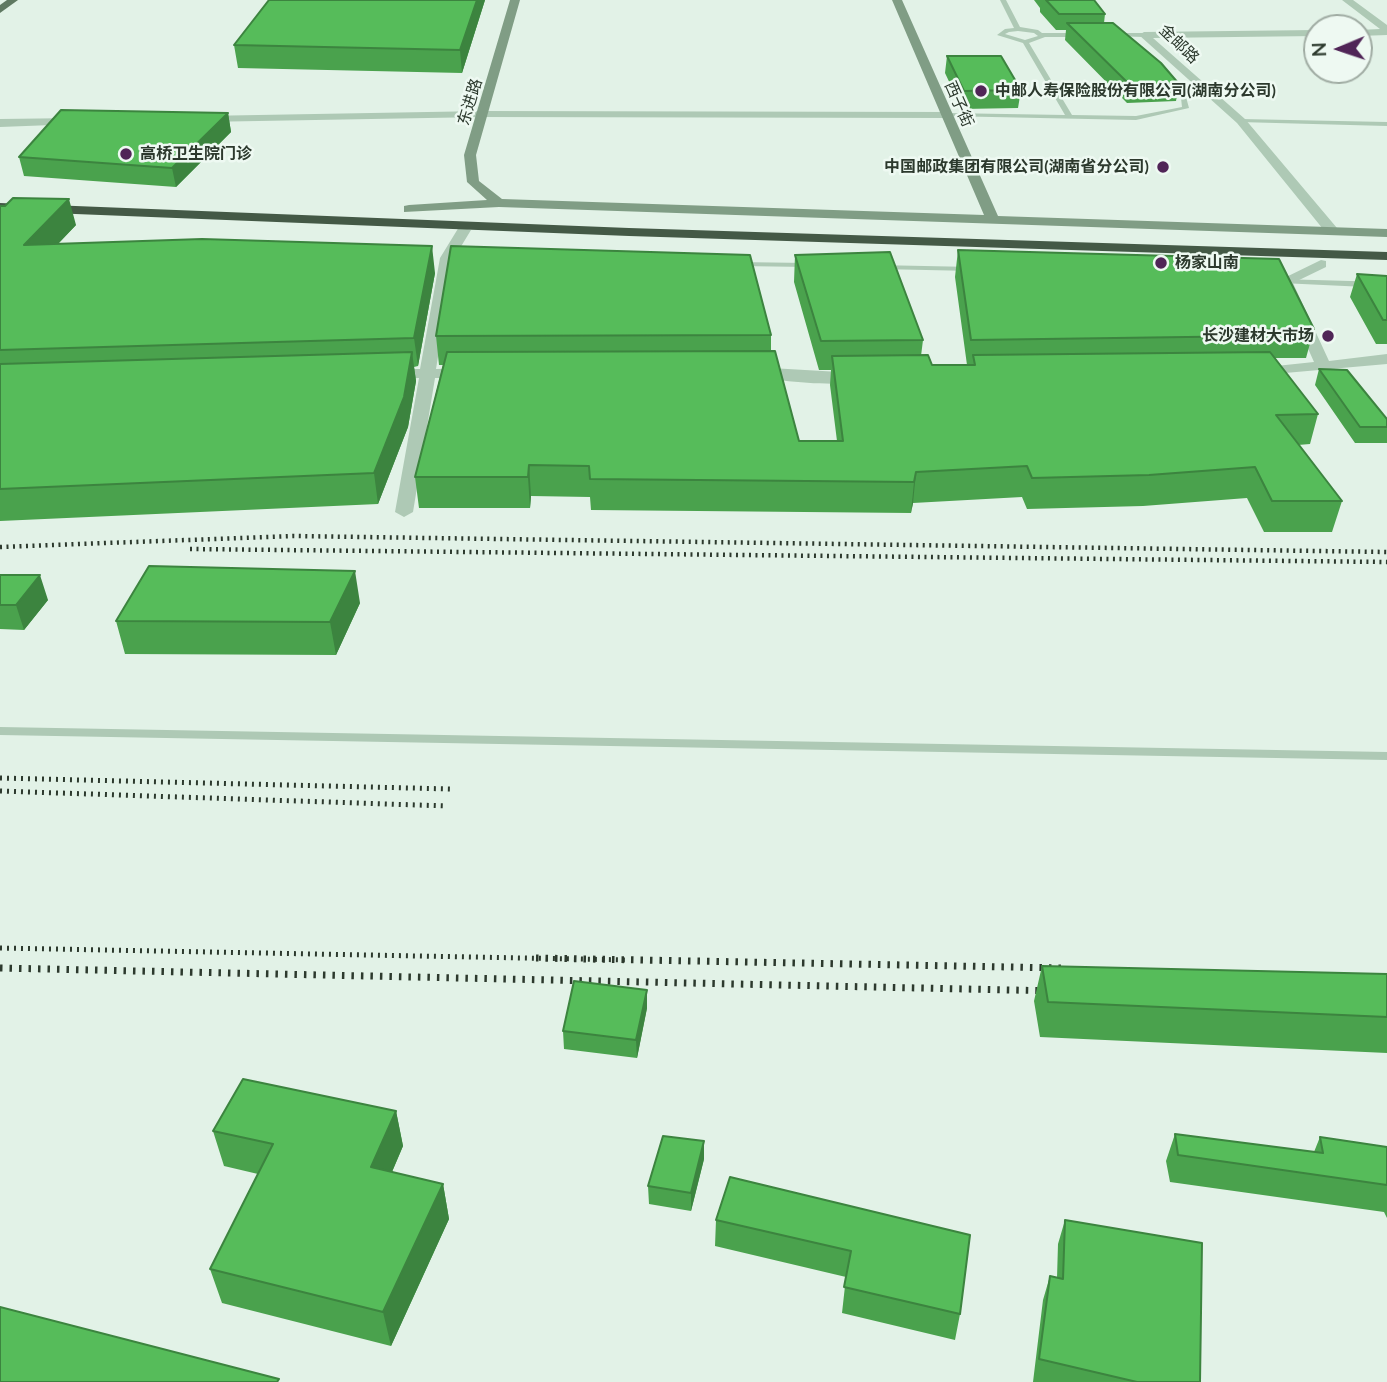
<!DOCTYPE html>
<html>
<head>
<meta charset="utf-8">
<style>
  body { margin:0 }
  #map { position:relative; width:1387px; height:1382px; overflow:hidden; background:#e2f2e7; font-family:Lato,sans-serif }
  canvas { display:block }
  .north { position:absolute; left:1303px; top:14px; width:70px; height:70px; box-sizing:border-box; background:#eef9f2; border:2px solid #a0aca3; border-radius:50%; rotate:268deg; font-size:19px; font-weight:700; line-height:28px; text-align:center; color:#2c392d }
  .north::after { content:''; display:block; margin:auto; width:24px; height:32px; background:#502557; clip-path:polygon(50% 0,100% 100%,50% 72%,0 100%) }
</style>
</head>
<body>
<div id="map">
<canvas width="1387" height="1382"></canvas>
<div class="north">N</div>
</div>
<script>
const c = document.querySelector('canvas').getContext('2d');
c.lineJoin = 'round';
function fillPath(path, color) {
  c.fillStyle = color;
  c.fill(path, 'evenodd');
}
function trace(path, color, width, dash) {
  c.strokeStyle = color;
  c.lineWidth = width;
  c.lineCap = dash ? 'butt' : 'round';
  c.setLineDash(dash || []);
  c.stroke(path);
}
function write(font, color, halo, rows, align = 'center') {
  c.font = font + ' Lato,"Noto Sans SC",sans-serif';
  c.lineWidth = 5;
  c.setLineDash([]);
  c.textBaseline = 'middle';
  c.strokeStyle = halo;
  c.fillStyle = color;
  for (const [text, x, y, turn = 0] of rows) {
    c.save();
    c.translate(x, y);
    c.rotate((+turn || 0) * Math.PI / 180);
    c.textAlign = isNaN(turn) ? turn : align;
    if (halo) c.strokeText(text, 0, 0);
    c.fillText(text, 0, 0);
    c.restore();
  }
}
const lane = new Path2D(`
  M1000,0h6l14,27 18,3 4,3h38l3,2 -3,2h-35l-16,6 43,72 64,1 46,-9 -1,-9 -16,-18 3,-2 18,19 3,11 -53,12 -192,-4 -1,-1 3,-2 119,2 -42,-72 -26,-8 8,-6 9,-1zM1018,31l16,2 4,3 -13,4 -20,-6 4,-2z
  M1112,33h32l3,2 -3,2 -34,-1z
  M1241,119l146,3v4l-148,-4 -1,-1z
  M736,262l72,1 4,2 -4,2 -69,-1 -4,-2z
  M876,265l97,2 4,2 -4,2 -94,-2 -4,-2z
  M1278,279l109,3v6l-106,-5 -4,-2z
  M0,727l1387,25v8l-1387,-25z`);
const street = new Path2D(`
  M1342,0h11l34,25v10l-28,1v-6l21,-1z
  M1317,30v6l-164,2 92,81 92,109v6h-10l-90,-111 -98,-88 5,-3z
  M484,111l462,1 6,3 -6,3 -462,-1 -282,5 -6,-3 6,-3z
  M0,119l78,-1 6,3 -6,3 -78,3z
  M459,227l12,3 -17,28 -18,111 33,-1 8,5 -8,5h-34l-22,134 -9,5 -9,-5 24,-134 -33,1 -8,-5 8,-5h34l20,-111z
  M1321,260l5,1v6l-33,16 36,78 58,-7v10l-136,12 -2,-3 8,-5 57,-6 -36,-81z
  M753,367l104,6 8,5c-12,12 -98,2 -118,-3v-6z`);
const secondary = new Path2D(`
  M510,0h10l-44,155 3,26 23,18 482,16 -92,-215h10l96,216 389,13v8l-888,-30 -95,5v-6l5,-1 78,-5 -20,-18 -3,-27z`);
const primary = new Path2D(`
  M7,0h11l-18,13v-8z`);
const highway = new Path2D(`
  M0,203l629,25 758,24v8l-758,-24 -629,-25z`);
const railFar2 = new Path2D(`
  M0,547l294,-11 1093,16
  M190,549l1197,13`);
const railFar1 = new Path2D(`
  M0,778l451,11
  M0,791l447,15
  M0,948l629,12`);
const rail = new Path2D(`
  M536,958l526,10
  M0,968l1057,23`);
const wall = new Path2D(`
  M269,0h216l-23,73 -224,-5 -4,-23z
  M1034,0h60l11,14 -1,9 75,61 -3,17 -49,2 -62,-63 1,-10h-10l-16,-18v-4z
  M947,56l74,34 -3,18 -56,1 -17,-36z
  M228,113l3,19 -55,55 -152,-11 -5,-19z
  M0,206l76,19 -18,19 377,29 -17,93 -4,1 2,14 -8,46 -30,77 -378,17z
  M958,250l356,79 -8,29h-31l43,56 -8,30 -12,1 44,56 -10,31h-68l-17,-34 -104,8 -116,3 -5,-12 -109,6 -2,10 -320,-3 -1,-13 -59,-1 -1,12h-111l-4,-31 28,-112h-4l-3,-29 335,-1v16l28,90h38l-7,-56 1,-15h-12l-25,-88 1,-27 128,85 -2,16 11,9h35l-12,-88z
  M1357,274l30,2v68h-11l-26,-47z
  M1319,369l68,50v24h-32l-40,-58z
  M0,575l48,25 -24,30 -24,-1z
  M360,603l-24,52 -211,-1 -9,-33z
  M1042,966l345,8v79l-347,-16 -6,-36z
  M647,990v18l-10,50 -73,-9 -1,-18z
  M396,1111l7,35 -11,26 51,12 6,35 -58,127 -169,-43 -12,-34 48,-95 -34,-8 -11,-35z
  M1175,1134l139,18 6,-15 67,10v71l-3,-6 -214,-30 -4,-21z
  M704,1159l-13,52 -42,-7 -1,-18z
  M730,1177l230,137 -5,26 -113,-27 4,-36 -131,-31 1,-26z
  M1065,1220l135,162h-167l10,-82 7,-24 7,2 1,-34z`);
const shadedWall = new Path2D(`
  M477,0h8l-23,73 -2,-23z
  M228,113l3,19 -55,55 -4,-19z
  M69,199l7,26 -45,47 -7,-27z
  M432,246l3,27 -17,93 -4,-28z
  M412,352l4,29 -8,46 -30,77 -4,-31z
  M529,465l2,31 -1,12 -2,-31z
  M916,472l-3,31 -2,10 3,-31z
  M355,571l5,32 -24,52 -6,-33z
  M40,575l8,25 -24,30 -8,-25z
  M647,990v18l-10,50 -1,-18z
  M396,1111l7,35 -24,56 -8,-35z
  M704,1141v18l-13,52v-18z
  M443,1184l6,35 -58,127 -8,-34z`);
const building = new Path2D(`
  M269,0h208l-17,50 -226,-5z
  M1046,0h48l11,14h-46z
  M1067,23h46l48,40 18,21 -49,1z
  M947,56h54l20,34 -57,1z
  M61,110l167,3 -56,55 -153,-11z
  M13,198l56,1 -45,46 178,-6 230,7 -18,92 -414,12v-144h5z
  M451,246l299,9 21,80 -335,1z
  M958,250l321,9 35,70 -61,1 6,6 -288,4z
  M890,252l33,88 -102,1 -26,-86z
  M1357,274l30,2v44h-4z
  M775,351l24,90h44l-11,-85 96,-1 4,10h43l-2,-10 297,-3 48,62 -42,1 66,86h-70l-17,-34 -106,8 -117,3 -5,-12 -111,6 -2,10 -324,-3 -1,-13 -60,-1 -1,12h-113l32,-125z
  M412,352l-8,45 -30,76 -374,16v-125z
  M1319,369l28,1 40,49v8h-27z
  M149,566l206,5 -25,51 -214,-1z
  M0,575h40l-24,30h-16z
  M1042,966l345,8v43l-339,-15z
  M574,981l73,9 -11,50 -73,-9z
  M243,1079l153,32 -25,56 72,17 -60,128 -173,-43 63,-125 -60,-13z
  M1175,1134l148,19 -3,-16 67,10v38l-209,-30z
  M663,1136l41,5 -13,52 -43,-7z
  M730,1177l240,58 -10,79 -116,-27 7,-36 -135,-31z
  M1065,1220l137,23 -2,139h-63l-98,-23 11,-83 13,3z
  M0,1307l279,72 -2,3h-277z`);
const markers = [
  [981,91,7,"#502557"],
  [126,154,7,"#502557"],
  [1163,167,7,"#502557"],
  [1161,263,7,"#502557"],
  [1328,336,7,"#502557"]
];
const farStreetnames = [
  ["金邮路",1179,44,44],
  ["东进路",470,102,-73],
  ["西子街",959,104,66]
];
const farPoinames = [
  ["中邮人寿保险股份有限公司(湖南分公司)",995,91],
  ["高桥卫生院门诊",140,154],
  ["中国邮政集团有限公司(湖南省分公司)",1149,167,"right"],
  ["杨家山南",1175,263],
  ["长沙建材大市场",1314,336,"right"]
];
fillPath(lane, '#aec9b5');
fillPath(street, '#aec9b5');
fillPath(secondary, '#809d85');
fillPath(primary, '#5f7962');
fillPath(highway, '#445946');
trace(railFar2, '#2c392d', 4.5, [2, 4.5]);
trace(railFar1, '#2c392d', 5, [2, 5]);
trace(rail, '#2c392d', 7, [2.5, 7]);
fillPath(wall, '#4aa24d');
fillPath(shadedWall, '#3c843f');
fillPath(building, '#56bc5a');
trace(building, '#3c843f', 2);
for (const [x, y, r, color] of markers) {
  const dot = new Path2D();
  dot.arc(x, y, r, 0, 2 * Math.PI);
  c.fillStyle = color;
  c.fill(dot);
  trace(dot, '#eef9f2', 2.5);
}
write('16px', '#2c392d', '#eef9f2', farStreetnames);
write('bold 16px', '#2c392d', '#eef9f2', farPoinames, 'left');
</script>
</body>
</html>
